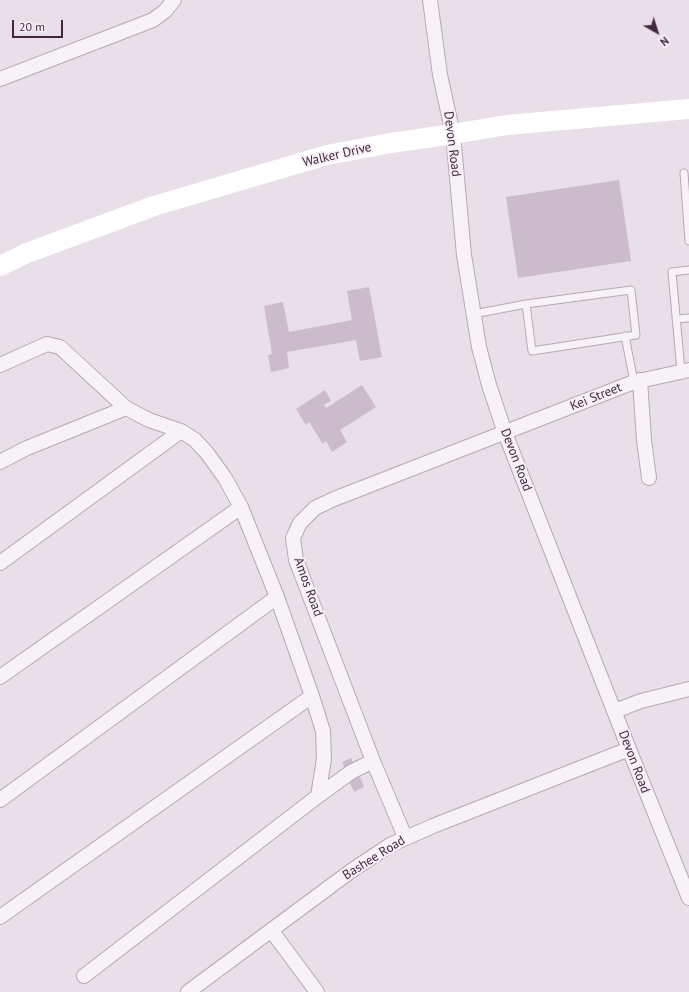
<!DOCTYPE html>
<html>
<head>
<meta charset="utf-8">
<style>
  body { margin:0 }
  #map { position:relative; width:689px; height:992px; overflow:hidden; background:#e9dfe8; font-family:"PT Sans",sans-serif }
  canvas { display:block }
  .north { position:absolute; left:637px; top:12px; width:40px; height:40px; -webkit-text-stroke:3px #f7eff6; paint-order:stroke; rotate:141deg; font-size:11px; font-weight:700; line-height:16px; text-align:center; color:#42273e }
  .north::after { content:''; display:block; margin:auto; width:14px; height:18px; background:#42273e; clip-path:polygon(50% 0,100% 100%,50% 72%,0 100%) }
  .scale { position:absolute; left:12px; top:20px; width:51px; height:18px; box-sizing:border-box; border:2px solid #42273e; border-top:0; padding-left:5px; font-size:12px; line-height:14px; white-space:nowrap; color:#42273e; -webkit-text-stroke:3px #f7eff6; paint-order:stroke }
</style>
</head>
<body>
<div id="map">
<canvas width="689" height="992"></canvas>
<div class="north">N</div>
<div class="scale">20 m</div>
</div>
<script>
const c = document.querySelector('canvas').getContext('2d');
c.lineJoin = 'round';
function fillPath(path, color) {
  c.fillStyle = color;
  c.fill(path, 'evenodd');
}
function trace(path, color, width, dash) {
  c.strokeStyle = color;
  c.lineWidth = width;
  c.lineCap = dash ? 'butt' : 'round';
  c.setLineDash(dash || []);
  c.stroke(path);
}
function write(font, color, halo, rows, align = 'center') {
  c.font = font + ' "PT Sans",sans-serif';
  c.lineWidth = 4;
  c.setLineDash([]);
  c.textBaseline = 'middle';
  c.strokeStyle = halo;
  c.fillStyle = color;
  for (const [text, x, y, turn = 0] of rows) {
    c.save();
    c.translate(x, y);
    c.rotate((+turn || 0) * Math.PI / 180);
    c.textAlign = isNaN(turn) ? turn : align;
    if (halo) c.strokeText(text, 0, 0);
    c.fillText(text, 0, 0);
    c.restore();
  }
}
const building = new Path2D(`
  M619,180l12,81 -113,17 -12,-81z
  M369,287l13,70 -22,4 -4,-21 -69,12 2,16 -18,4 -3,-17 4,-1 -8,-48 19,-4 6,30 63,-12 -5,-29z
  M362,385l14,22 -36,23 7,12 -15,10 -6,-11 -3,3 -14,-22 -3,3 -10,-16 29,-19 6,11 -7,4 2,3z
  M351,758l3,7 -9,4 -3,-7z
  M360,777l4,10 -10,5 -5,-11z`);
const lane = new Path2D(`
  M684,173l5,68
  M631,290l5,45 -104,16 -6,-47z
  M474,314l52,-10
  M676,319l13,-1
  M625,336l9,46
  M681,371l-9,-99 17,-2`);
const street = new Path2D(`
  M430,0l10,75 13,59 11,121 15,92 10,38 16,48 124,316 60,149
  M0,79l153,-59 12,-9 9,-11
  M0,365l47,-21 13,3 66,61 23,12 32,11 14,9 12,13 18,25 16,29 36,90 35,99 11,35 1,28 -6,37
  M640,380l4,60 5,38
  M0,462l27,-14 99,-40
  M0,563l181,-132
  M0,677l241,-170
  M615,711l26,-10 48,-12
  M0,800l277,-203
  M405,837l-32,-76 -77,-201 -3,-22 7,-15 15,-15 19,-9 300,-117 55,-12
  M0,917l312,-221
  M271,930l46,62
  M84,976l234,-180 33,-24 22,-11
  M188,992l163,-121 39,-26 43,-19 196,-77`);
const secondary = new Path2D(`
  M0,266l27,-13 127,-47 173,-51 64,-12 62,-9 54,-9 182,-16`);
const streetNames = [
  ["Devon Road",452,144,83],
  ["Walker Drive",337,155,-13],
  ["Kei Street",596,397,-22],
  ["Devon Road",516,460,69],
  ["Amos Road",308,587,70],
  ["Devon Road",634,762,69],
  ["Bashee Road",374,858,-32]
];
fillPath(building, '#ccbccb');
trace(lane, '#b7a8b5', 9);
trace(street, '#b7a8b5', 16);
trace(lane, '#f7f2f7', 7);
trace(street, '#f7f2f7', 14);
trace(secondary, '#fff', 20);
write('13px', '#42273e', '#f7eff6', streetNames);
</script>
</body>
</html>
